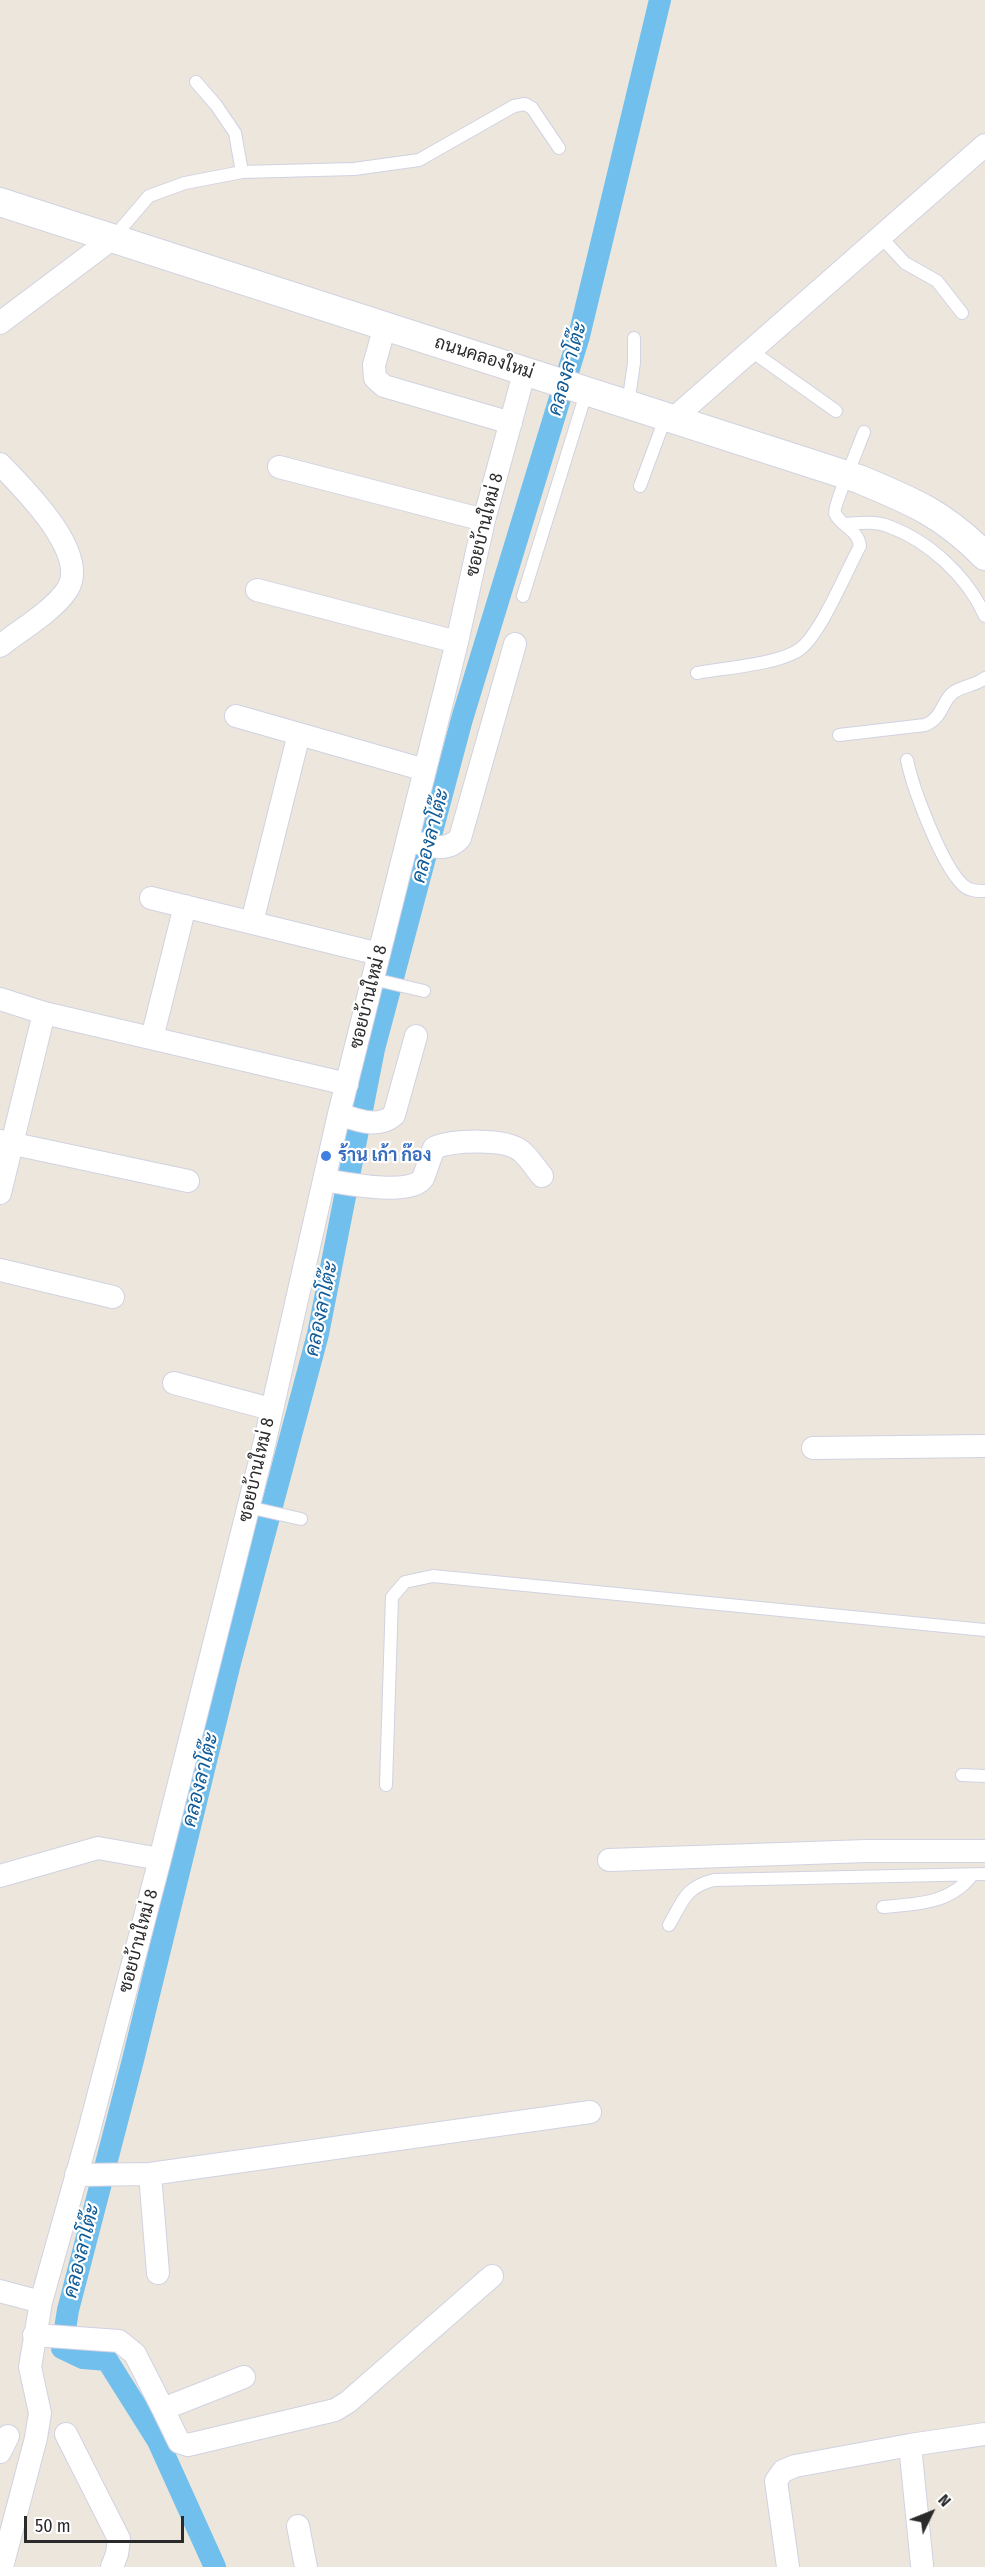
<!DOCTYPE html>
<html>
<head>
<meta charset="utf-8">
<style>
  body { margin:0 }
  #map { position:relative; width:985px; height:2567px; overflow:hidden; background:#ece6dc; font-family:"Fira Sans Condensed",sans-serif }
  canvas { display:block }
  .north { position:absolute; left:901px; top:2483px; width:60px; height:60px; -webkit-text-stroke:4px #fff; paint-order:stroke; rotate:47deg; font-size:16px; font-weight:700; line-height:24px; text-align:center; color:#2a2a2a }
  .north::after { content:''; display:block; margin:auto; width:21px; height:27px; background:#2a2a2a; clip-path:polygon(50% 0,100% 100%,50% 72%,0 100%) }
  .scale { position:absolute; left:24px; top:2516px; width:160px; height:27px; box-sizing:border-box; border:3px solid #2a2a2a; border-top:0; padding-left:8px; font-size:18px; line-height:21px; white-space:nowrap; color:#2a2a2a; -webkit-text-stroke:4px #fff; paint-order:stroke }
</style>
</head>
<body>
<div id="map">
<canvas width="985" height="2567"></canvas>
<div class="north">N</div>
<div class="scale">50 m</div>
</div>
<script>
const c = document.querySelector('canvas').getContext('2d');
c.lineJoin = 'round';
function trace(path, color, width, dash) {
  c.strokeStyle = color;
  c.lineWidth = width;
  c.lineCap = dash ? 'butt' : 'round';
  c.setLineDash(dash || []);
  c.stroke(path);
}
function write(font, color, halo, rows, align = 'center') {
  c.font = font + ' "Fira Sans Condensed",Sarabun,sans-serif';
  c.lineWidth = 4.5;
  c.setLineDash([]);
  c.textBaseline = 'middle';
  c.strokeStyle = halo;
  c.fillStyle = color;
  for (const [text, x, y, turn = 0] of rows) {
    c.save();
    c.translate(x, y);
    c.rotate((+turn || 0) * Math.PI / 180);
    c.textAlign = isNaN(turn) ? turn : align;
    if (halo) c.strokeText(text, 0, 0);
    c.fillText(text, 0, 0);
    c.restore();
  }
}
const canal = new Path2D(`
  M215,2567l-57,-126 -51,-81 -24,-2 -21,-10 6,-38 65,-250 97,-397 88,-329 56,-285 88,-330 117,-383 81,-336`);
const service = new Path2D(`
  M242,172l112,-3 65,-9 95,-54 11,-2 7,4 27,40
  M881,237l24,26 32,18 25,32
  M113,238l36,-42 36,-13 57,-11 -7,-39 -19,-28 -20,-23
  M750,350l86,61
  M628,404l6,-41v-25
  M640,486l26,-70
  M846,524c14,-1 28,-3 42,2 41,15 79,50 97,90
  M523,596l64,-206
  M697,673c25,-5 84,-9 103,-24 21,-16 46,-77 60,-103 -2,-17 -20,-20 -25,-33 -2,-5 25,-70 29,-81
  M839,735l86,-10c19,-8 16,-24 29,-33 10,-7 21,-6 31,-14
  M907,760c6,29 35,106 56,125 6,6 14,6 22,6
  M373,979l51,12
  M248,1507l53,12
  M962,1775l23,1
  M386,1785l6,-188 13,-15 28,-6 552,54
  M883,1907c34,-3 67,-3 89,-32
  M669,1925c14,-24 16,-38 45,-45l271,-6`);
const minor = new Path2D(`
  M0,323l113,-85
  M385,326l-11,39 1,13 9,8 127,37
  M673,419l312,-274
  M0,464c23,24 91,90 67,126 -14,21 -47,40 -67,56
  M279,467l205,53
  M257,590l200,52
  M236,716l189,54
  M408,840c18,5 38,14 52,-2l55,-194
  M151,898l228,56
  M252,922l47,-188
  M0,999l44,14 303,71
  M152,1038l33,-132
  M339,1114c18,6 39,15 55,1l22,-79
  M0,1141l188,40
  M324,1180c19,3 88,17 99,-2 3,-6 7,-21 11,-30 19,-8 71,-10 87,3 8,6 14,17 21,25
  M0,1193l44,-180
  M0,1270l113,27
  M174,1383l97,26
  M813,1448l172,-2
  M609,1860l257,-9h119
  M0,1876l98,-28 62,11
  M150,2174l8,99
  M76,2175l74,-1 440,-62
  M0,2291l41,11
  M34,2335l85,6 16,13 28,55 81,-32
  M163,2409l16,33 9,3 147,-35 13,-8 144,-126
  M66,2434l53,105 -2,15 -5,13
  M910,2445l12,120
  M0,2452l8,-16
  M298,2526l8,41
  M2,2567l34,-129 4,-25 -10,-46 11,-65 48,-171 71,-272 104,-414 75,-331 118,-472 27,-122 41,-150
  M788,2567l-12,-86 7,-10 12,-5 115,-21 75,-11`);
const tertiary = new Path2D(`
  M0,202l859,277c53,22 85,35 126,77`);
const markers = [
  [326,1156,6,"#3f7fe0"]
];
const streetNames = [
  ["ถนนคลองใหม่",484,358,18],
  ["ซอยบ้านใหม่ 8",485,525,-76],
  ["ซอยบ้านใหม่ 8",369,997,-76],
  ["ซอยบ้านใหม่ 8",257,1470,-77],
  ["ซอยบ้านใหม่ 8",139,1941,-75]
];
const shopNames = [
  ["ร้าน เก้า ก๊อง",338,1156]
];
const waterNames = [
  ["คลองลาโต๊ะ",568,369,-74],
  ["คลองลาโต๊ะ",431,836,-75],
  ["คลองลาโต๊ะ",322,1309,-78],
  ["คลองลาโต๊ะ",201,1780,-76],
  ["คลองลาโต๊ะ",82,2251,-76]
];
trace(canal, '#70bfed', 22);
trace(service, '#d1d2e2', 14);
trace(minor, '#d1d2e2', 24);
trace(tertiary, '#d1d2e2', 30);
trace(service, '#fff', 12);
trace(minor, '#fff', 22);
trace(tertiary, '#fff', 28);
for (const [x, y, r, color] of markers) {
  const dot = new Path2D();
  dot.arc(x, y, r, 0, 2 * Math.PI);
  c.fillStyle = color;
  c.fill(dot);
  trace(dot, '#fff', 2);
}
write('18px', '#2a2a2a', '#fff', streetNames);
write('bold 18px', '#366cbe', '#fff', shopNames, 'left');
write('italic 20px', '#0f5b98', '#fff', waterNames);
</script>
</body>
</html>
